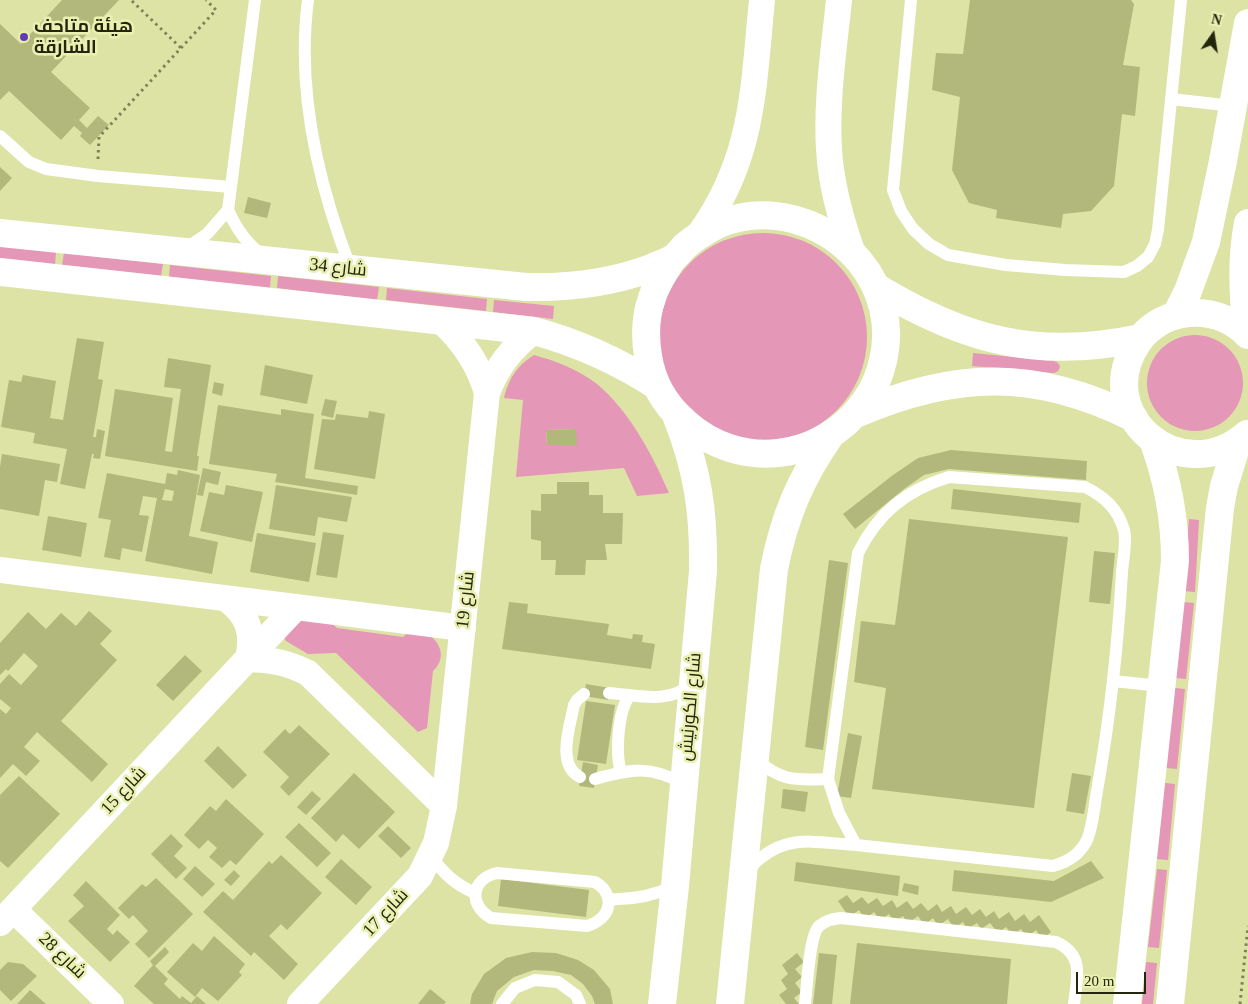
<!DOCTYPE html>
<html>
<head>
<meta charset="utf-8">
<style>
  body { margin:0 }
  #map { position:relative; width:1248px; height:1004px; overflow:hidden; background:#dce3a5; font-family:"Times New Roman",serif }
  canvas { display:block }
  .north { position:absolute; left:1188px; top:10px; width:50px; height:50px; -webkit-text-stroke:4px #e9f0b1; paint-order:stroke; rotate:13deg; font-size:14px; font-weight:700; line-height:20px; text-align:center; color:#23250c }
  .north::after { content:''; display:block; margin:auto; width:18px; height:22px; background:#23250c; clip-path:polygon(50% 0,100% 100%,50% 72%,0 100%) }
  .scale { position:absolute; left:1076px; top:972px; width:70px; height:22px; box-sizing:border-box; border:2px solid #23250c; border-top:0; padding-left:6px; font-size:15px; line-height:18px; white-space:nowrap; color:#23250c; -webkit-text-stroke:4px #e9f0b1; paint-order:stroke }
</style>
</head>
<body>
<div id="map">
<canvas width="1248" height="1004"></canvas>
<div class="north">N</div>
<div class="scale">20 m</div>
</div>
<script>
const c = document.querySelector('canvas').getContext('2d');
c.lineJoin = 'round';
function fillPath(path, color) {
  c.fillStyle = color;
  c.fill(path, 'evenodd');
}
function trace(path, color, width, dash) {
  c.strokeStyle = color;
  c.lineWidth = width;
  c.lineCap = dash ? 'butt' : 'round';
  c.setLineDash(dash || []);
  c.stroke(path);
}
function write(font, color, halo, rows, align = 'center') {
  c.font = font + ' "Times New Roman",Cairo,serif';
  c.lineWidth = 5;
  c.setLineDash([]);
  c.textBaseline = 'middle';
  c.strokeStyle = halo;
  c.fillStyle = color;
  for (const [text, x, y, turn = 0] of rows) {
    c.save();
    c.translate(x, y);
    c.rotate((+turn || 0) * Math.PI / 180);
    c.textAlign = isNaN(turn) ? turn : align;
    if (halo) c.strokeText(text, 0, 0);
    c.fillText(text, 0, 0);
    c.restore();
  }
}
const green = new Path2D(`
  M659 337a104 104 0 1 1 208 0a104 104 0 1 1-208 0Z
  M0,246l56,6 -1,13 -55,-6z
  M64,253l99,11 -2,12 -99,-11z
  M170,265l101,11 -1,12 -101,-11z
  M278,276l101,11 -2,13 -100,-12z
  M387,288l100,11 -1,12 -100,-11z
  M494,300l60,6 -1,13 -60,-7z
  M1147 383a48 48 0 1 1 96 0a48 48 0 1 1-96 0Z
  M973,353l80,8 4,1 3,4c-1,5 -3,7 -8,7l-80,-7z
  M534,355c22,6 45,15 63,29 33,28 55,70 72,109l-32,3 -13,-28 -108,9 7,-77 -19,-2c5,-20 13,-32 30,-43zM576,429v16h-29l-1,-15z
  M1189,519l10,1 -4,72 -12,-1z
  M1183,602l11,1 -8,76 -11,-1z
  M305,618h22l10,10 66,9 9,-9c5,2 11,3 16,6 14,10 18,25 5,37l-6,57 -9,4 -82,-79 -28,1 -22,-13 -2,-3 3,-6z
  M1175,688l10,1 -8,80 -11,-1z
  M1165,783l10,1 -7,76 -11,-1z
  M1157,869l10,1 -8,78 -11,-1z
  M1146,962l11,1 -4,41h-11z`);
const building = new Path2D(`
  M62,0h57l-68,72 39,36 -11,12 8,8 11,-12 11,9 -19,20 -10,-9 2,-3 -8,-7 -13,14 -52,-49 -9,9v-76l21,20z
  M970,0h161l3,4 -11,61 17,2 -5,49 -13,-2 -8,72 -23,25 -28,3 -2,14 -65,-10 1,-8 -28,-7 -17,-33 8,-73 -28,-7 4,-37 27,1z
  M0,167l12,11 -12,13z
  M248,197l23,6 -4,15 -23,-5z
  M77,338l27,4 -6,37 5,1 -10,57h3l1,-8 8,2 -5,28 -7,-1 1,-4h-2l-7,35 -25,-5 7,-35 -34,-6 2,-10 -34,-6 8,-47 12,2 2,-7 33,6 -6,37 13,2z
  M168,358l43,7 -14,91h2l-2,15 -92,-15 10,-67 58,9 -8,53 7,1 9,-63 -17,-2z
  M265,365l48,10 -6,29 -47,-9z
  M214,382l10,2 -2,12 -10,-3z
  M325,399l12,2 -4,17 -12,-3z
  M218,405l63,10v-6l33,5 -9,64 53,8 -1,9 -82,-13 2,-8 -68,-10z
  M369,411l16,3 -10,65 -61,-10 8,-50 13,1 1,-6 32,4z
  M576,429l1,16h-30l-1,-15z
  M951,450l136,11 -1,19 -137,-11 -25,6 -20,14 -49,40 -12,-15 50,-39 25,-17z
  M2,454l58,10 -3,18 -12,-2 -6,36 -39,-7v-42z
  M203,468l18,4 -3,13 -12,-3 -3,14 -6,-1z
  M178,470l22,5 -11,61 29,6 -6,32 -67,-13 12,-63 -14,-2 -4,19 10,1 -7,36 -20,-4 -2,12 -16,-3 7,-37 -13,-2 9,-45 58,11 2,-11 10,2zM165,489l9,2 -2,10 -10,-1z
  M557,482h32v13h14v18h20l-1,31h-17l2,16h-21l-1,15h-30l1,-15h-15v-19l-10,-2v-29l10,1v-17h16z
  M226,485l37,7 -11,50 -52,-11 9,-39 15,3z
  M276,485l76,12 -5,25 -29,-5 -3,19 -46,-7z
  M953,489l128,14 -2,20 -128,-14z
  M48,516l39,7 -6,34 -39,-7z
  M909,519l159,18 -34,271 -162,-19 14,-101 -32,-6 7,-61 34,4z
  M323,532l21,3 -7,43 -21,-3z
  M257,533l59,10 -7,39 -59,-10z
  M1094,551l21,2 -5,51 -21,-2z
  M829,560l19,3 -25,187 -18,-3z
  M509,602l19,2 -1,9 82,11 -2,11 25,4 1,-5 10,1 -1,7 13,2 -4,25 -149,-20z
  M89,611l23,20 -12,13 17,16 -56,61 47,43 -16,18 -55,-50 -13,15 16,14 -14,15 -13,-12 -13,14v-69l6,5 5,-6 -11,-9v-15l9,-10 12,11 17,-19 -14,-13 -16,18 -2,-2 -6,6v-32l28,-31 18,17 15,-16 15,13z
  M185,655l17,16 -29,30 -17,-16z
  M586,684l24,4 -2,12 -24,-4z
  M586,701l29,4 -9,59 -29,-4z
  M299,725l31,29 -41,42 -9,-9 9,-10 -26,-25 22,-23 5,5z
  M848,733l14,3 -11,62 -14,-2z
  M218,746l29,29 -14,14 -29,-28z
  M583,762l15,3 -4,23 -15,-2z
  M354,773l41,39 -36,37 -16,-15 -7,8 -25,-24z
  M1072,773l19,3 -7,38 -18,-3z
  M19,776l41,38 -52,54 -8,-7v-66z
  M783,789l25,3 -3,20 -24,-4z
  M312,791l9,8 -15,16 -9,-8z
  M226,799l38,35 -28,31 -6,-5 -8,8 -13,-11 8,-9 -9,-8 -9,9 -15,-14 26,-29 6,5z
  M299,823l32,30 -14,14 -32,-30z
  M388,826l23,22 -10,10 -23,-22z
  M171,834l12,12 -9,10 13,12 -11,11 -25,-25z
  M281,855l41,38 -35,37 -6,-6 -12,12 29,28 -14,16 -30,-28 -3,4 -48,-44 20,-21 10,9 36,-39 3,3z
  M341,859l31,28 -16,18 -31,-28z
  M1091,861l13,17 -53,24 -99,-11 2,-21 100,11z
  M796,862l104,14 -2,20 -104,-15z
  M195,866l20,18 -13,13 -19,-18z
  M234,870l6,6 -9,10 -7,-6z
  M156,878l37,36 -44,44 -14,-14 13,-13 -15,-16 -4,4 -11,-11 24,-24 4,3z
  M501,879l88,11 -3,27 -88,-11z
  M86,881l34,34 -13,14 6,6 4,-5 13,12 -20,20 -42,-41 16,-15 -11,-11z
  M904,883l15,3 -1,9 -16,-4z
  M847,895l6,8 9,-6 6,7 9,-6 6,8 9,-6 5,8 10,-7 6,8 8,-6 7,8 9,-7 5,8 9,-6 5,8 10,-7 6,8 8,-6 6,8 8,-6 5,8 10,-7 6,9 9,-7 6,8 9,-7 12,17 -9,7 -6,-9 -9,7 -6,-8 -9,6 -6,-8 -8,6 -8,-10 -9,6 -4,-6 -10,6 -4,-7 -9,6 -6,-9 -10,7 -5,-8 -9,7 -6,-9 -10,7 -5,-7 -9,6 -5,-8 -9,6 -6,-8 -9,7 -6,-9 -10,7 -11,-16z
  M214,936l31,28 -6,8 3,3 -24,26 -16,-13 -7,9 -28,-25 26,-29 9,8z
  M857,943l154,16 -4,45h-157z
  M165,947l4,5 -14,14 13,13 -4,5 16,15 2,-3 9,7 6,-7 9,8h-52l-20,-18 19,-21 -3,-4z
  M532,952l24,1 22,7 16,10 16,19 3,15h-18l-3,-8 -9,-12 -12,-9 -18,-4 -19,-1 -20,7 -17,14 -5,13h-22l2,-10 12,-20 22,-16z
  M797,953l7,9 -9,7 7,8 -7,6 7,9 -8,6 5,6h-13l-7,-9 8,-6 -6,-9 7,-6 -6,-9z
  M819,953l18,2 -5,49h-19z
  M8,962l15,2 14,12 -26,25 -11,-11v-20z
  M430,989l16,13 -2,2h-26z
  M30,990l16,14h-29z`);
const path = new Path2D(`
  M132,1l50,48
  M98,159l1,-22 117,-127 -10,-10
  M1240,1004l8,-78`);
const lane = new Path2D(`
  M308,0c-12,91 10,184 43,269
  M911,0l-18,190 8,21 12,18 16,15 19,11 58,10 59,5 59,2 13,-6 11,-9 7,-13 3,-14 23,-230
  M1171,99l62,7
  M0,136l29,26 17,7 52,7 133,11
  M228,210c8,18 18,33 34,45
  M186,248l21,-14 21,-24 27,-210
  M949,477l136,10c20,10 33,22 39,43 3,12 -1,29 -2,42 -4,73 -12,146 -25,219 -3,16 -4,37 -11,51 -8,14 -19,20 -33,24l-197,-21 -17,-32 -11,-34 30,-226c20,-40 48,-63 91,-76z
  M1113,681l48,5
  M609,693c28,2 61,12 83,-10
  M756,759c26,23 39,21 72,20
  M621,772c-6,-19 -3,-62 9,-77
  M580,777c-24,-12 -10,-51 -6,-72l3,-5 7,-6
  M595,779c37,-10 55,-14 89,5
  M431,855c11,18 25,30 44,38
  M747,871c35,-39 62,-29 109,-26
  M497,873l98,9c22,13 16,37 -8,44l-96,-8c-23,-13 -20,-39 6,-45z
  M609,899c24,1 44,-3 66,-13
  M502,1004l13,-16 20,-8 23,2 18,13 4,9
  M805,1004c2,-17 4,-68 14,-78 7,-6 14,-7 22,-8l215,24c29,13 21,36 18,62`);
const street = new Path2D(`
  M839,0c-5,49 -13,100 -10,149 2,37 12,71 24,105
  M698,236c56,-77 55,-146 64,-236
  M441,321c22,20 38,44 46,72
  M0,570l463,58
  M225,598c23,16 29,34 23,61
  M248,659c24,1 38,3 60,14l136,133
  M13,909l98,95
  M0,923l296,-316
  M300,1004l120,-128 16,-33 8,-37 43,-413c10,-26 24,-45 47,-62`);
const secondary = new Path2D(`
  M0,233l526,54c43,1 85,-4 125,-19 7,-3 15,-6 21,-9 5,-3 9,-9 13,-13 10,-9 22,-16 34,-22 67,-28 147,14 164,84 8,33 0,69 -19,95 -44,59 -125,68 -179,19 -20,-17 -33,-40 -37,-66 -3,-19 -3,-39 4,-58 4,-15 13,-27 21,-40
  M0,272l534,59c45,12 84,30 123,55
  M876,287c89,54 162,73 265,51
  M1176,315l12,-24 18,-49 17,-81 25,-138
  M1247,333c-4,-37 -6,-74 1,-110
  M856,414c99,-43 180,-45 278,4
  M1247,434c-67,58 -158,-21 -109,-92 10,-15 27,-25 44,-28 25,-4 48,3 66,21
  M662,1004l13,-118 28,-315c1,-58 -5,-101 -27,-156
  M730,1004l44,-435c10,-51 26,-90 56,-133
  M1127,1004l48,-443c0,-42 -7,-81 -22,-121
  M1170,1004l50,-496 4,-22 14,-45`);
const markers = [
  [24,37,5,"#623bb3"]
];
const poiNames = [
  ["هيئة متاحف",34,27],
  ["الشارقة",34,48]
];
const streetNames = [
  ["شارع 34",338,268,6],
  ["شارع 19",466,600,-84],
  ["شارع الكورنيش",691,707,-85],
  ["شارع 15",124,791,-47],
  ["شارع 17",386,913,-47],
  ["شارع 28",62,956,44]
];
fillPath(green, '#e497b7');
fillPath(building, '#b2b87b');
trace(path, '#7d8156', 3, [2.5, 4]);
trace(lane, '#fff', 12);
trace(street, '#fff', 26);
trace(secondary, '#fff', 28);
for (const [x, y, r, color] of markers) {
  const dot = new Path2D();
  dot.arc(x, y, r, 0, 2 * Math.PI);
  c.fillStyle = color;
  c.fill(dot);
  trace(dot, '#e9f0b1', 2);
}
write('bold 18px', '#23250c', '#e9f0b1', poiNames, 'left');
write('18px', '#23250c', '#e9f0b1', streetNames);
</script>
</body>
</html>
